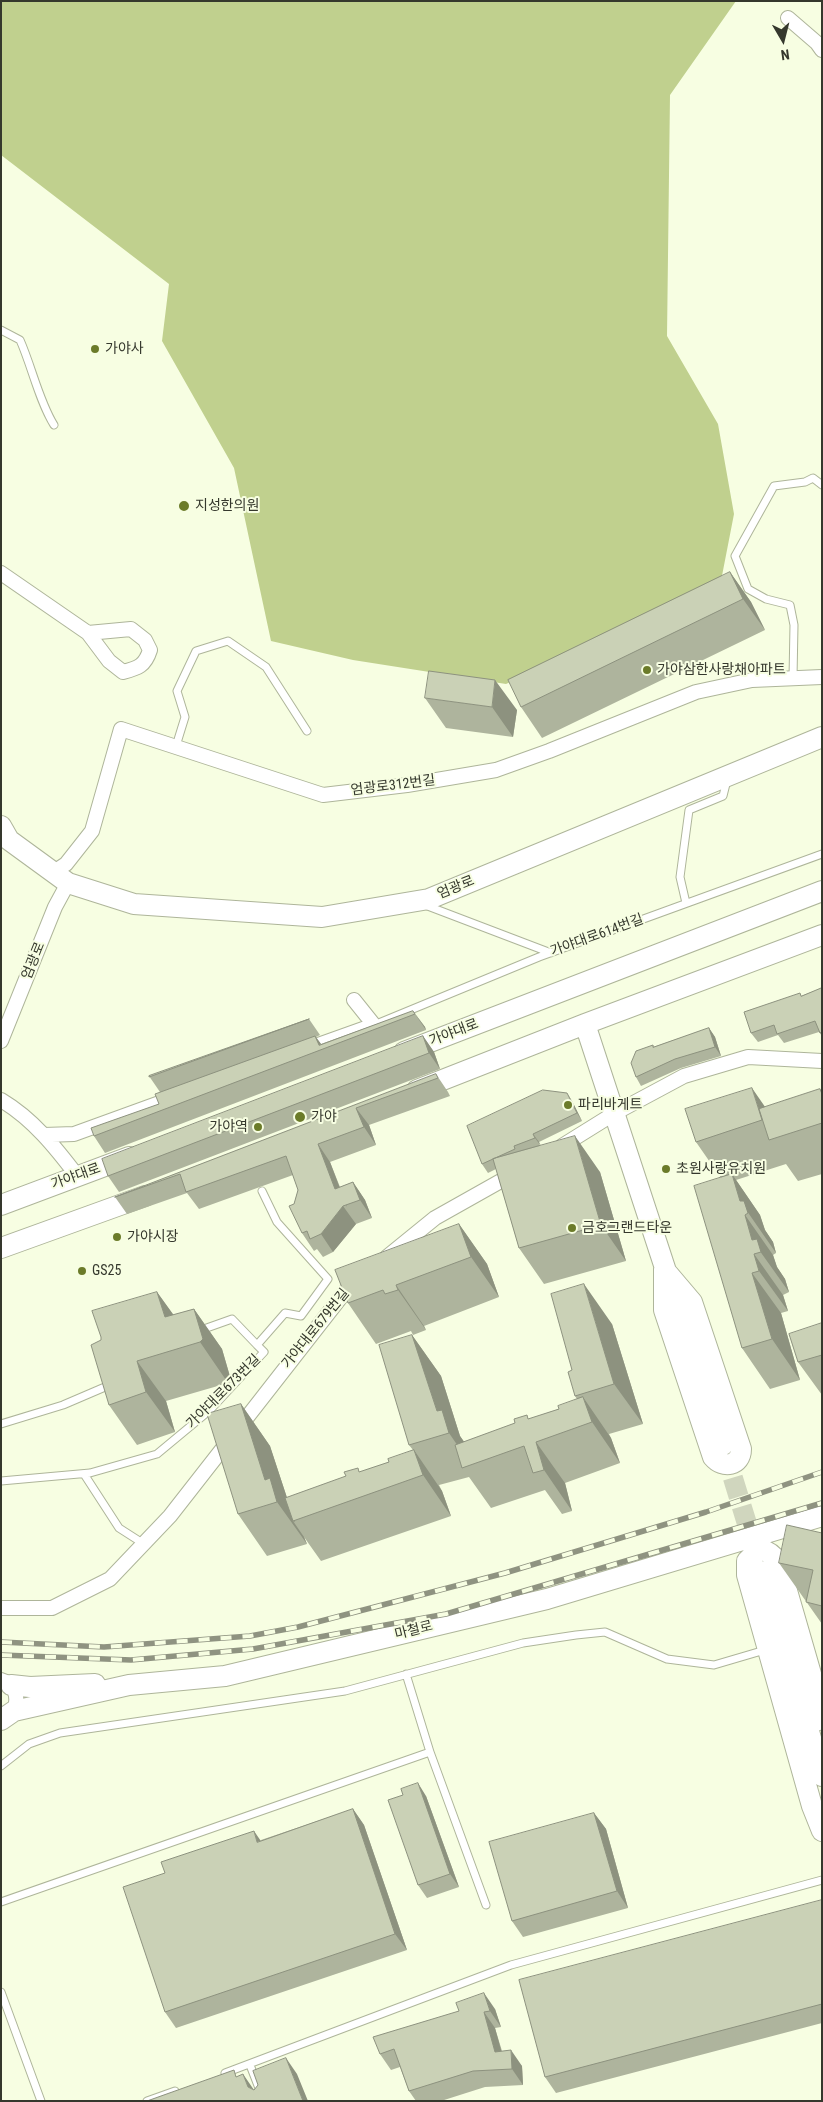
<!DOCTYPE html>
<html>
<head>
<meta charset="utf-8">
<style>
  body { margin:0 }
  #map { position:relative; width:823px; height:2102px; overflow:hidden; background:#f7fee2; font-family:"Roboto Condensed",sans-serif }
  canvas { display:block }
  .frame { position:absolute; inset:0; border:2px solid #35382d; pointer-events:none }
  .north { position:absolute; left:758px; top:15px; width:50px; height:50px; -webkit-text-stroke:4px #f7fee2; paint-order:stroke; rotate:172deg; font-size:14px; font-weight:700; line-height:20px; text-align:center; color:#35382d }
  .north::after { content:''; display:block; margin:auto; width:18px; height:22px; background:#35382d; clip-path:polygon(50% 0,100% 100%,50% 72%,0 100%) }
</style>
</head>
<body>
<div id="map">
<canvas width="823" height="2102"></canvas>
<div class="frame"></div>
<div class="north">N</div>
</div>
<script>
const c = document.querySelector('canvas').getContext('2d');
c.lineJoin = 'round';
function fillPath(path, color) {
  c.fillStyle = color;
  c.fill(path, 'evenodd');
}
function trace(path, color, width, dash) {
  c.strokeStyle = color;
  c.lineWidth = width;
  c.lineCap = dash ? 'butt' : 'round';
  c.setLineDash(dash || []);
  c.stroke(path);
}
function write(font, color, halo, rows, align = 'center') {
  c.font = font + ' "Roboto Condensed","Noto Sans KR",sans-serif';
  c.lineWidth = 4;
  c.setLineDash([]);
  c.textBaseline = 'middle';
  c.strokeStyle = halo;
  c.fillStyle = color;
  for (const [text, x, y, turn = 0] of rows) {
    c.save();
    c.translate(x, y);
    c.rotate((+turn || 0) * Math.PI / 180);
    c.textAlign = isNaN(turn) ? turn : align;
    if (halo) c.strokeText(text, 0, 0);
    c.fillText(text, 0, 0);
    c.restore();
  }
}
const forest = new Path2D(`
  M1,1h735l-66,94 -3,241 51,88 16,90 -14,72 -214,98 -153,-24 -82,-19 -37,-173 -72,-127 7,-57 -168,-129z`);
const secondaryTunnel = new Path2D(`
  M724,1449l32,104`);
const lane = new Path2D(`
  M1,330l19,10c12,27 19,61 34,85
  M793,678l1,-53 -4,-20 -24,-6 -18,-10 -13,-33 39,-70 31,-4 8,-4 9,7
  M176,746l9,-29 -8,-26 19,-40 32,-10 38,26 41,64
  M686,903l-6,-26 9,-67 34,-14 4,-16
  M425,905l126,48
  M374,1025l165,-68 283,-103
  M201,1330l31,-11 25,26
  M1,1424l62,-19 49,-21
  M84,1474l35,54 25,16
  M1,1481l89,-8 67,-19 53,-44 54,-58 -7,-7 28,-32 16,3 27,-37 -51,-57 -15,-31
  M406,1674l24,78 56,153
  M1,1766l28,-22 31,-11 285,-42 178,-48 53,-8 29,-3 62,27 47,6 51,-15
  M1,1902l429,-150
  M1,1992l40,109
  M250,2065l14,36
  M225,2073l286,-108 311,-85
  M147,2101l28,-10`);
const street = new Path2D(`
  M788,18l29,25 5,7
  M1,573l87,60 21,28 14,11c15,-4 22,-6 27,-22l-5,-10 -14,-11 -43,4
  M54,872l12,-8 26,-33 29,-102 202,66 84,-10 89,-15 53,-19 147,-59 56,-12 70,-3
  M1,1041l54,-134 13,-24
  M304,1050l70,-25 -20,-25
  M1,1100c32,19 55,48 77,77
  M44,1135l30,-1 102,-37
  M562,1146l53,-33 69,-37 64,-19 74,4
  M387,1257l48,-39 80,-45
  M1,1608h51l58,-29 60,-63 178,-228 9,-7
  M1,1680c15,4 18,18 13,31
  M799,1730l23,-8`);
const secondary = new Path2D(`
  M1,826l8,14 59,43 66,21 188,13 107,-18 393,-162
  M585,1024l138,421
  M404,1052l418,-161
  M417,1090l168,-66 237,-89
  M1,1205l128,-48
  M1,1248l144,-52
  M664,1269l28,33 49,147c0,17 -18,20 -28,8l-49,-147z
  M762,1571l60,205
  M11,1685l19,2 65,-3
  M822,1712l-43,-149c-11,-15 -19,-17 -32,-2v14l65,231 10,25
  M1,1720l13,-9 115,-26 96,-9 322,-77 275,-83`);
const rail = new Path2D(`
  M1,1642l103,5 146,-11 48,-9 207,-54 201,-61 116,-40
  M1,1655l130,5 122,-11 193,-35 376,-111`);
const wall = new Path2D(`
  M730,572l21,30 14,28 -223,108 -21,-31z
  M425,698l92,12 -4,27 -67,-9z
  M822,988v48l-3,-4 -35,11 -6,-8 -20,7 -7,-9 50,-37z
  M413,1011l12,16 1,3 -321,123 -11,-17 65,-32 1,-12 -11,-16 160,-57 11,16 -4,2 5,7z
  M709,1028l6,9 6,19 -40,12 -40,18 -5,-9 17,-32 1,2z
  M423,1036l11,16 6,17 -321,123 -11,-16z
  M436,1074l12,18 2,4 -81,29 7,20 -46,17 10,25 13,-5 12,18 7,18 -16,6 -23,28 -10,5 -6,-8 -3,2 -12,-18 -8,-29 4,-14 -5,-15 -94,34 -12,-16 -60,21 -12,-17z
  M820,1089l2,2v83l-24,7 -12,-17 -50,16 24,35 5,15 8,12 3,11 -3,2 4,12 8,12 4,13 -6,3 5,16 -7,2 19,67 -30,9 -28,-41 -21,-170 -25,-36 69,-35z
  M572,1101l10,20 -43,21 1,4 60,26 26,89 -82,23 -25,-36 -23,-79 -8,4 -6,-9z
  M459,1224l28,40 12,33 -75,29 2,4 -13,5 -2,-4 -35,13 -28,-41z
  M157,1292l16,23 21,-6 28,40 9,31 -3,3 -62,18 9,31 -38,13 -28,-40z
  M822,1323v72l-24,-33z
  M612,1324l31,100 -34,10 2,4 9,25 -55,20 7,28 -10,3 -17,-24 -54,18 -22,-31 -30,8 3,6 9,25 -130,45 -17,-24 3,7 -40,12 -29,-42 3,-110 29,42 17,52 102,-36 24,-12 -4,-5 3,-110 29,41 19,60 4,6 95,-33 18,-10 -2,-3 -3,-26z
  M822,1533v91l-43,-61z
  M403,1795l23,1 33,91 -32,11 -9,-13z
  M353,1809l11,16 43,125 -231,78 -11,-16 96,-172z
  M594,1813l12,16 22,79 -105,29 -11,-16z
  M822,1900v123l-266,70 -11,-16z
  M495,2009l6,18 -6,1 7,23 20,15 1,19 -38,2 -44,14h-25l-7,-10 -9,-24 -9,3 -11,-16 79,-43z`);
const shadedWall = new Path2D(`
  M730,572l21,30 14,28 -22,-31z
  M495,680l22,30 -4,27 -21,-30z
  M413,1011l12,16 1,3 -11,-16z
  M709,1028l6,9 6,19 -6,-9z
  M315,1036l9,12 -5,-3z
  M423,1036l11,16 6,17 -11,-16z
  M752,1088l29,42 -19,-10z
  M567,1093l5,8 10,20 -5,-8z
  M356,1108l13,17 7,20 -12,-18z
  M533,1134l6,8 2,4 -6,-8z
  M575,1136l25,36 26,89 -25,-36z
  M318,1144l12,18 17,45 -12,-18z
  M732,1174l28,41 5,15 8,12 3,11 -36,-52z
  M353,1182l12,18 7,18 -12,-18z
  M343,1206l13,18 -23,28 -12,-18z
  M745,1215l28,40 4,12 8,12 4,13 -37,-52z
  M459,1224l28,40 12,33 -28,-40z
  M754,1254l29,41 5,16 -29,-40z
  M752,1273l29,40 19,67 -28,-41z
  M584,1284l28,40 31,100 -29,-40z
  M396,1285l28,41 2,4 -28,-40z
  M157,1292l29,40 -21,-15z
  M194,1309l28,40 9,31 -3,3 -28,-41z
  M412,1335l29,41 19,60 10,14 1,15 -22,-32 -12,-22z
  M137,1361l29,40 9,31 -29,-40z
  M583,1397l28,41 9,25 -28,-41z
  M241,1404l29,42 25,76 -2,-1 11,16 3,7 -30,-42 -12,-22z
  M536,1442l29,41 7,28 -28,-41z
  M414,1450l28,41 9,25 -28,-41z
  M418,1783l8,13 33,91 -9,-13z
  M353,1809l11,16 43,125 -12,-16z
  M594,1813l12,16 22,79 -11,-17z
  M254,1831l11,16 -8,-5z
  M484,1993l11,16 6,18 -11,-16z
  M484,2012l11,16 11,40 -11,-16z
  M511,2050l11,16 1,19 -11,-16z
  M286,2058l11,16 11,27h-5z
  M243,2074l11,16 -6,-3z`);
const building = new Path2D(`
  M730,572l13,27 -222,108 -13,-27z
  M429,671l66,9 -3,27 -67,-9z
  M822,988v44l-2,1 -5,-12 -38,13 -3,-9 -23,8 -7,-21 56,-19 1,3z
  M413,1011l2,3 -321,122 -3,-8 68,-24 -4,-10 160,-58 4,9z
  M309,1019l-160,58v-1z
  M709,1028l6,19 -40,12 -39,18 -5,-14 5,-12 17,-6v2z
  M423,1036l6,17 -321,123 -6,-17z
  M436,1074l2,4 -82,30 8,19 -46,17 17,45 18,-7 7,18 -17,6 -22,28 -11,5 -3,-8 -5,2 -13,-27 5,-2 4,-14 -12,-34 -100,36 -6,-18 -65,23z
  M752,1088l10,32 -66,22 -11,-33z
  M820,1089l2,5v29l-53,17 -10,-31z
  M543,1090l24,3 10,20 -44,21 2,4 -21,8 1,3 -33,15 -15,-38z
  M575,1136l26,89 -82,23 -26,-89z
  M732,1174l8,27h4l4,12 -3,2 7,25 5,-1 4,13 -7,2 5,17 -7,2 20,66 -30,9 -48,-162z
  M459,1224l12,33 -75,28 2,5 -13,4 -2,-4 -35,13 -13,-33z
  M584,1284l30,100 -39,12 -7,-24 4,-2 -21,-76z
  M157,1292l8,25 29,-8 9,30 -3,3 -63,19 9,31 -37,13 -18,-60 10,-5v-3l-9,-26z
  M822,1323v32l-24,7 -9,-28z
  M412,1335l25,76 5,-1 7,23 -40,12 -30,-100z
  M583,1397l9,25 -56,20 8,28 -11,3 -9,-27 -62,22 -7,-23 60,-22 -1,-4 13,-4 1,4 31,-10 -1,-3z
  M241,1404l24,76 5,-2 7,24 -39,12 -31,-100z
  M414,1450l9,25 -130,46 -8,-23 61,-22 -2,-4 14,-4 1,4 30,-10 -1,-3z
  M787,1525l35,8v73l-16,-4 7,-32 -34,-7z
  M418,1783l32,91 -32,11 -30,-85 15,-5 -2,-6z
  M353,1809l42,125 -230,78 -42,-125 42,-14 -4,-11 93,-31 3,11z
  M594,1813l23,78 -105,30 -23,-79z
  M822,1900v104l-277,73 -26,-97z
  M484,1993l6,18 -6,1 11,40 16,-2 1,19 -39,2 -64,20 -15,-42 -14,5 -7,-17 86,-26 -3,-8z
  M286,2058l17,43h-156l87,-31 2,7 7,-3 5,13 6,3 4,-5 -5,-14z`);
const markers = [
  [95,349,5,"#6b7b29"],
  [184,506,6,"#6b7b29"],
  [647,670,5,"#6b7b29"],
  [568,1105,5,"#6b7b29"],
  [300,1117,6,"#6b7b29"],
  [258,1127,5,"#6b7b29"],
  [666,1169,5,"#6b7b29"],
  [572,1228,5,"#6b7b29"],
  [117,1237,5,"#6b7b29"],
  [82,1271,5,"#6b7b29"]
];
const poiNames = [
  ["가야사",105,349],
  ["지성한의원",195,506],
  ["가야삼한사랑채아파트",657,670],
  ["파리바게트",578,1105],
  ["가야",311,1117],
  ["가야역",248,1127,"right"],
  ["초원사랑유치원",676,1169],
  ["금호그랜드타운",582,1228],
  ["가야시장",127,1237],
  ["GS25",92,1271]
];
const streetNames = [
  ["엄광로312번길",393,786,-7],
  ["엄광로",456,888,-22],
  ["가야대로614번길",597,936,-20],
  ["엄광로",34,961,-68],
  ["가야대로",454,1033,-21],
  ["가야대로",76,1177,-20],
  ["가야대로679번길",316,1329,-51],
  ["가야대로673번길",224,1392,-45],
  ["마철로",414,1631,-14]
];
fillPath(forest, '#c0d08e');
trace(secondaryTunnel, '#d0d6be', 20, [20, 10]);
trace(lane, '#aeb59a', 9);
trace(street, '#aeb59a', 16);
trace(secondary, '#aeb59a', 22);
trace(lane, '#fff', 7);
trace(street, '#fff', 14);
trace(secondary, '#fff', 20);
trace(rail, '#8f9381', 5.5);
trace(rail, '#f7fee2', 4, [11]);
fillPath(wall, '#aeb49d');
fillPath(shadedWall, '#8d927f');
fillPath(building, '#cad1b6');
trace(building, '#8d927f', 1);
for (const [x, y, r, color] of markers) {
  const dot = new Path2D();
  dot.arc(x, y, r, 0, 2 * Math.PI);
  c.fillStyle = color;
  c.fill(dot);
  trace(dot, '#f7fee2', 2);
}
write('14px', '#35382d', '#f7fee2', poiNames, 'left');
write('14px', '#35382d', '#f7fee2', streetNames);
</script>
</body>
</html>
